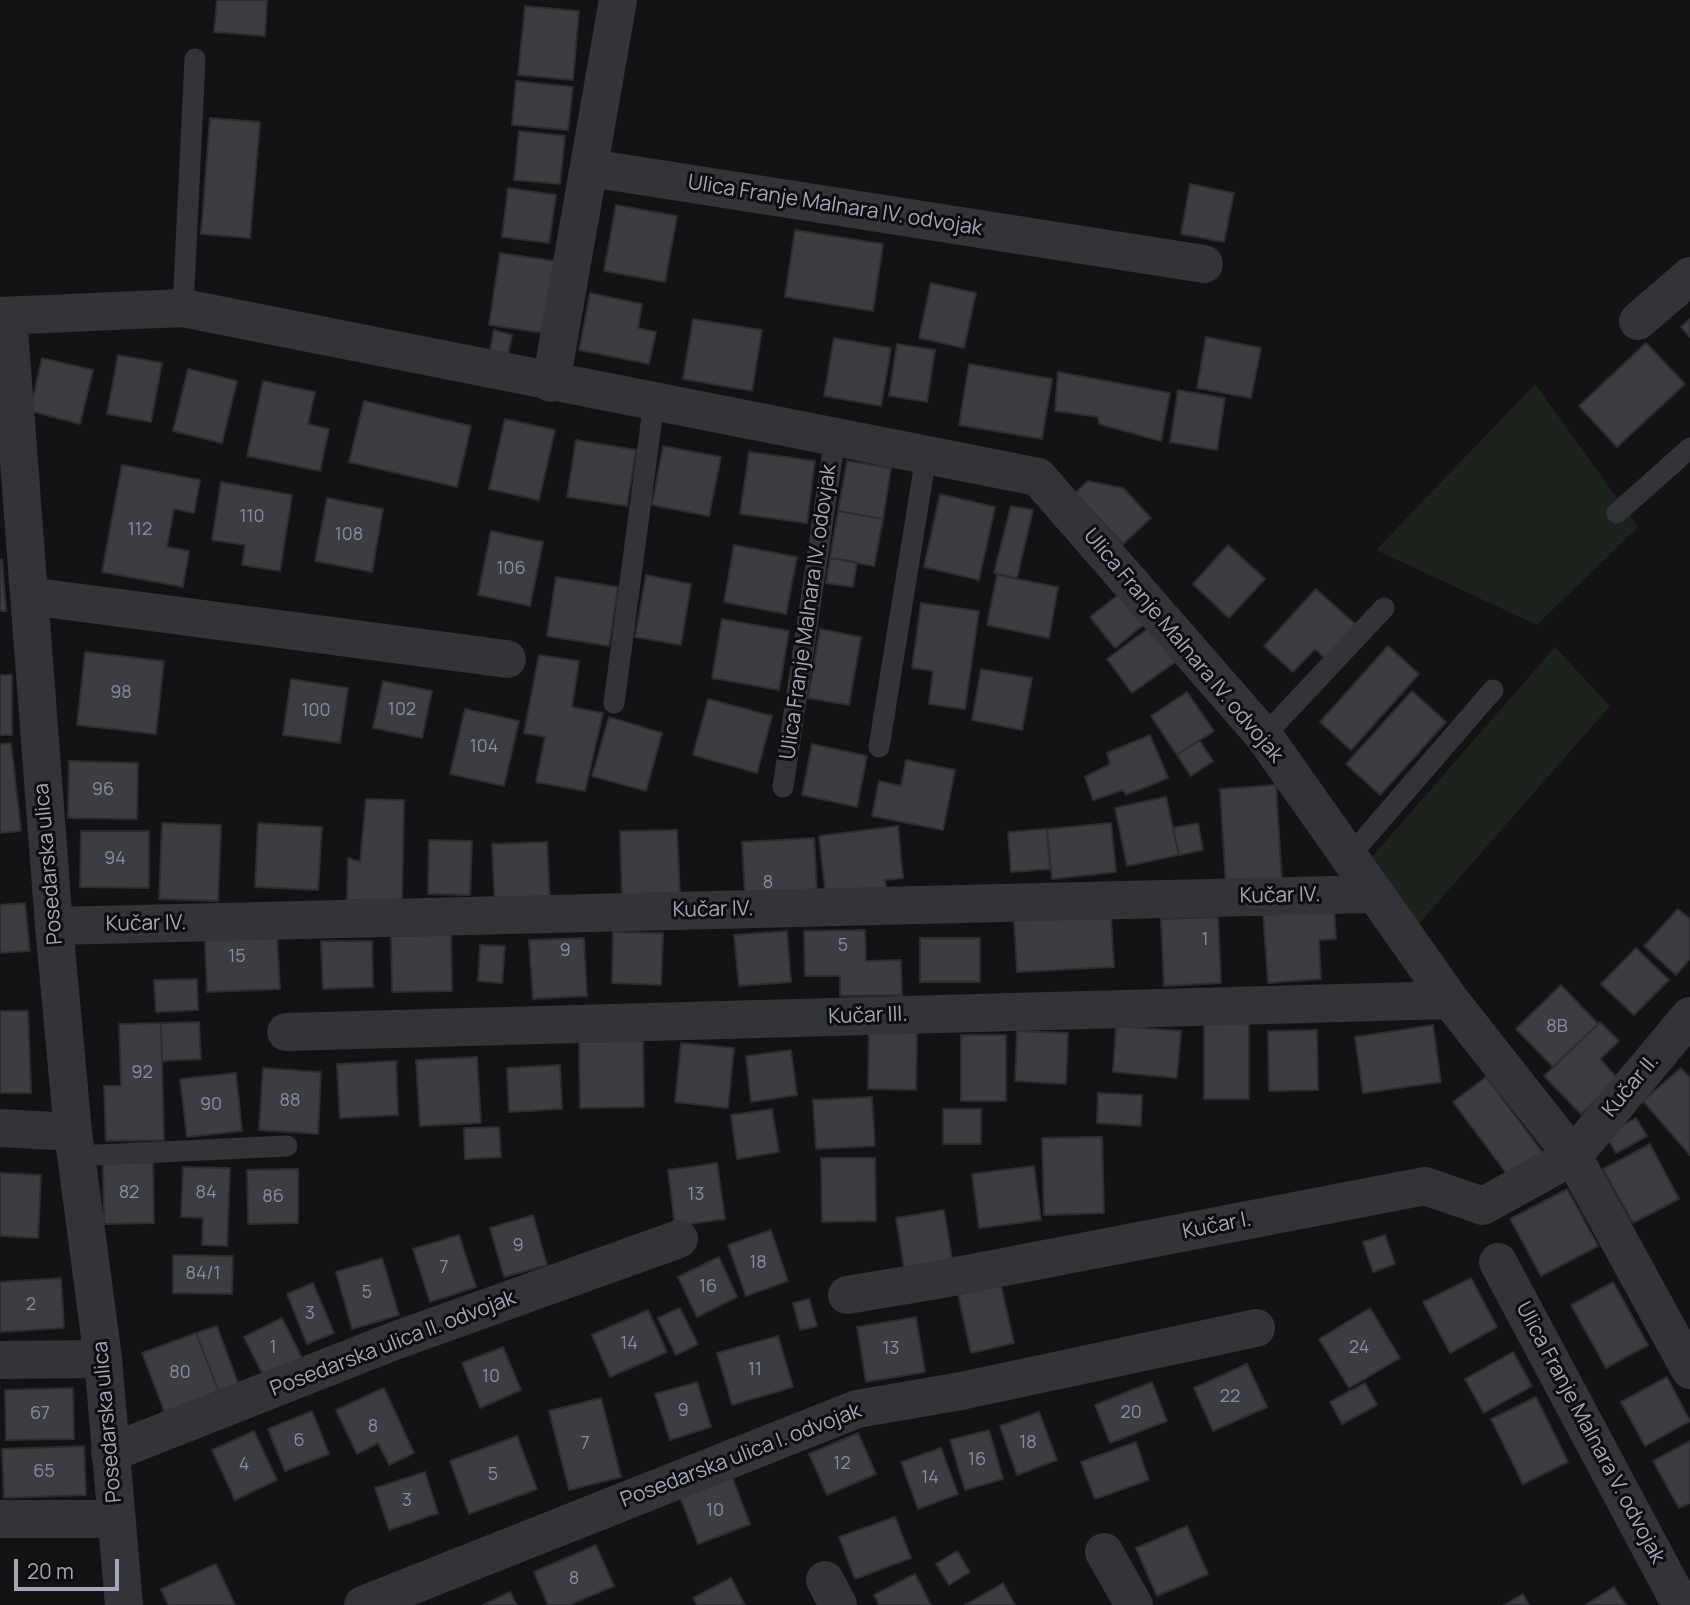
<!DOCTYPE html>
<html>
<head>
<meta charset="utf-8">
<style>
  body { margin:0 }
  #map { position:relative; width:1690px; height:1605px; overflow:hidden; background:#131315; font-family:Manrope,sans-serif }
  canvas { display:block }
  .scale { position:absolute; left:14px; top:1559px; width:105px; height:32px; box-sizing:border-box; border:4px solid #a3a8b7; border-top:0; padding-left:9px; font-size:21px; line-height:24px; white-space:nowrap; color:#a3a8b7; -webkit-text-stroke:5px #0e0e10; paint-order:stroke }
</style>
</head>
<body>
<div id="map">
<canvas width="1690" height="1605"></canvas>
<div class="scale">20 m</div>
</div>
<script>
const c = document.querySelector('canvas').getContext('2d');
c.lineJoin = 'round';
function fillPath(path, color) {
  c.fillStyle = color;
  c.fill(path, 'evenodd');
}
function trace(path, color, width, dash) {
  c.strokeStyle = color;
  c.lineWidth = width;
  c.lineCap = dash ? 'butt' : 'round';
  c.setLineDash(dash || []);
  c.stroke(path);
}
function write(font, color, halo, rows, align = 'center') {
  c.font = font + ' Manrope,sans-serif';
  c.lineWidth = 6;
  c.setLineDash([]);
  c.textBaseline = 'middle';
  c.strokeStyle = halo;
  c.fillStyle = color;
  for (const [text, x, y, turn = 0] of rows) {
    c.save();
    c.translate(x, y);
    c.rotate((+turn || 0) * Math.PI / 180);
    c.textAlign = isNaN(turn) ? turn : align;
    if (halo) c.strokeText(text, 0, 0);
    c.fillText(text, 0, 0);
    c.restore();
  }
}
const green = new Path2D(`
  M1535,384l103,143 -101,98 -161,-75z
  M1555,647l55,59 -200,228 -46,-68z`);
const building = new Path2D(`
  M217,0h50l-2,36 -51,-4z
  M525,6l54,5 -6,69 -55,-5z
  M516,81l57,6 -5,43 -56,-5z
  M210,118l50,4 -10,116 -49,-4z
  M519,131l46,5 -5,48 -46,-4z
  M1190,184l44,9 -10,49 -43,-8z
  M508,188l48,7 -7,48 -47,-6z
  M616,205l61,11 -12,66 -61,-11z
  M795,230l88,14 -10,67 -88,-14z
  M500,253l54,8 -10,72 -55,-8z
  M931,283l45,10 -12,55 -45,-10z
  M590,293l52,11 -4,24 18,4 -7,32 -70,-14z
  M693,319l69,11 -10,61 -69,-12z
  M1690,319v18l-9,-10z
  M494,330l18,5 -4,19 -18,-4z
  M1206,337l55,11 -10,50 -54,-10z
  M834,338l57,10 -10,58 -57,-10z
  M1646,343l39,41 -68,63 -38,-41z
  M897,344l38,6 -8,52 -38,-6z
  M118,355l44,8 -11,59 -44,-8z
  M42,358l51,12 -13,54 -50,-13z
  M969,364l83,15 -10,60 -83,-14z
  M188,369l49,12 -15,62 -49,-12z
  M1058,372l112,21 -9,48 -62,-17 -1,-7 -43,-6z
  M263,381l52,11 -7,32 21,5 -9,42 -73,-15z
  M1178,390l47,8 -8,52 -47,-8z
  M364,401l107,25 -14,61 -108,-25z
  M505,419l50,11 -16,70 -50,-11z
  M576,440l60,10 -9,56 -60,-9z
  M663,446l58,11 -12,59 -57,-11z
  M749,452l66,9 -8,62 -67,-9z
  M847,461l44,7 -8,51 -45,-8z
  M122,465l78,15 -6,33 -20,-4 -7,38 22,4 -6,36 -81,-15z
  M1088,481l35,7 28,30 -28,26 -48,-51z
  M221,482l71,13 -12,76 -38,-6 3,-20 -33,-5z
  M940,494l55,13 -16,73 -55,-13z
  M327,498l56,11 -11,63 -57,-11z
  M1011,506l22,4 -16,68 -23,-5z
  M838,511l45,8 -9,47 -44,-8z
  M491,531l52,11 -13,64 -52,-11z
  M734,545l63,12 -11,57 -62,-12z
  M1228,545l37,34 -36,39 -36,-34z
  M830,558l27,4 -4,25 -27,-4z
  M2,559l4,52h-6v-51z
  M646,575l45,9 -10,61 -46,-8z
  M997,575l61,12 -9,51 -62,-13z
  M556,577l62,10 -9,59 -62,-10z
  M1316,589l40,36 -31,33 -10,-9 -22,23 -29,-26z
  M1123,591l25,30 -33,27 -25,-31z
  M921,603l58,8 -14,98 -36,-5 4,-33 -21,-3z
  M722,619l67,12 -10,59 -67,-12z
  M1153,625l25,35 -46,33 -25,-34z
  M820,629l41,8 -12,68 -41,-7z
  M1388,646l31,28 -68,76 -31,-28z
  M85,652l79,9 -8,73 -79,-9z
  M539,655l40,6 -7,46 31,6 -18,78 -49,-9 9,-45 -21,-4z
  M981,669l51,9 -10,52 -50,-10z
  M0,675h12v60h-12z
  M291,679l57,9 -8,55 -57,-8z
  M383,681l49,10 -10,47 -49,-10z
  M1412,691l34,31 -66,73 -34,-31z
  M1187,692l27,39 -37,24 -26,-39z
  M708,699l64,17 -15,57 -64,-18z
  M465,709l54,12 -15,65 -54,-12z
  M609,717l53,16 -16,58 -54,-15z
  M1150,735l18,43 -42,17 -3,-5 -30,10 -8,-23 25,-13 -3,-11z
  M1199,740l14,21 -22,15 -14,-21z
  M11,743l10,88 -21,2v-89z
  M812,744l55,12 -10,51 -55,-12z
  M906,760l49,10 -12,60 -71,-14 7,-35 22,5z
  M69,761l69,2 -1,56 -69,-1z
  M1276,785l6,98 -56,4 -6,-98z
  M1166,797l13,58 -52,11 -12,-58z
  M366,799l38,1 -2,102 -55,-2 1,-42 12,4z
  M162,823l59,2 -3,76 -59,-2z
  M258,823l64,4 -4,63 -63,-3z
  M1111,823l5,49 -64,7 -5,-50z
  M1198,823l5,27 -24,5 -6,-27z
  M898,826l5,52 -18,2 2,11 -61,7 -7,-62z
  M1047,829l3,40 -39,3 -3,-40z
  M677,830l3,65 -58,2 -2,-66z
  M81,831h68v57l-69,-1z
  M814,838l3,54 -72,4 -3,-54z
  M429,840l43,1 -2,54 -42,-1z
  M547,842l3,59 -55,3 -3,-60z
  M25,903l5,48 -30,2v-48z
  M1334,909l2,30 -17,1 2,39 -53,4 -5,-70z
  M1678,909l12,10v40l-14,16 -32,-29z
  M1111,915l3,52 -97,5 -3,-52z
  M1218,917l3,66 -57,3 -3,-67z
  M865,930l1,31 35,-1 1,35 -62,1v-20h-35l-1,-45z
  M787,931l4,51 -52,4 -5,-51z
  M613,932l50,1 -2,52 -49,-2z
  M451,935l1,56 -60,1 -1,-56z
  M277,937l3,52 -73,3 -2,-52z
  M584,938l3,58 -54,3 -4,-59z
  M920,938h60v44h-60z
  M321,941h51l1,46 -50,2z
  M480,945l25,1 -3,37 -24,-2z
  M1636,948l33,32 -35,35 -33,-31z
  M197,979l1,31 -42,2 -2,-32z
  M1561,985l37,39 -45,43 -37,-38z
  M0,1011h28l3,82h-31z
  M199,1022l2,37 -39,2 -1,-38z
  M1600,1022l19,19 -19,18 18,20 -37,35 -37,-38z
  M161,1023l3,117 -58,1 -2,-55h17l-2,-62z
  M1204,1023h45v76h-45z
  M1433,1025l8,57 -78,11 -8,-56z
  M1116,1026l65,5 -4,47 -64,-6z
  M869,1028l48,1 -1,61 -48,-1z
  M1317,1030l1,60 -49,1 -1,-60z
  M1017,1031l51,2 -2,51 -51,-3z
  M961,1035h45v66h-45z
  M643,1041l1,66 -64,1 -1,-66z
  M681,1043l53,5 -6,60 -53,-6z
  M791,1050l6,45 -46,7 -5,-46z
  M477,1057l4,66 -61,3 -4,-66z
  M396,1061l2,54 -58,3 -3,-54z
  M560,1065l2,44 -53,3 -2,-44z
  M263,1068l58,4 -3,62 -59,-4z
  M1681,1068l9,10v77l-47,-54z
  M236,1073l6,58 -55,6 -7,-58z
  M1486,1077l57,76 -33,25 -57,-76z
  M1098,1093l44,2 -1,31 -44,-3z
  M872,1097l3,49 -59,3 -3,-49z
  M772,1109l7,43 -42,7 -6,-44z
  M943,1109h38v35h-38z
  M1636,1118l11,18 -31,17 -10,-18z
  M499,1127l2,30 -36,2 -1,-31z
  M1102,1137l2,76 -60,2 -2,-77z
  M1650,1144l29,55 -46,24 -30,-54z
  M821,1158h54l1,63 -54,1z
  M153,1162l1,61 -50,1 -1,-61z
  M717,1163l8,56 -50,7 -7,-56z
  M1034,1166l7,54 -62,8 -7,-54z
  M183,1167l47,1 -3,78 -25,-1 1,-27 -22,-1z
  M298,1169v54l-50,1 -1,-54z
  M0,1173l41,2 -3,63 -38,-2z
  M1567,1189l31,57 -57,30 -31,-57z
  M944,1210l8,50 -48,8 -8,-50z
  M533,1215l14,50 -43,12 -14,-49z
  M771,1230l17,51 -42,15 -18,-51z
  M459,1235l17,52 -46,15 -17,-53z
  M1385,1235l10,29 -22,8 -10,-30z
  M173,1255l60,1 -1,38 -59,-1z
  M719,1257l18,40 -40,20 -19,-40z
  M382,1258l17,57 -47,14 -16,-57z
  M61,1278l3,50 -64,4v-50z
  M1471,1278l26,49 -47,26 -27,-51z
  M1613,1282l35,63 -42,23 -35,-63z
  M313,1283l21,50 -27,11 -20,-50z
  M1001,1285l13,58 -43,10 -13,-58z
  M809,1299l8,27 -17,4 -7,-27z
  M680,1308l18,36 -22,11 -18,-37z
  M1370,1308l30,50 -51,30 -30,-49z
  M648,1310l19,42 -57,25 -18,-42z
  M916,1317l9,55 -59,10 -9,-55z
  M282,1318l20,40 -38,19 -20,-40z
  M217,1326l22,60 -20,6 -23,-59z
  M196,1333l23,59 -54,21 -23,-60z
  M778,1336l15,51 -61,18 -15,-52z
  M503,1347l18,43 -41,18 -18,-45z
  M1513,1352l19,34 -48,27 -19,-34z
  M1247,1364l20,43 -54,24 -19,-43z
  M1667,1377l23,44 -45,25 -24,-44z
  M697,1382l14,45 -41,13 -15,-46z
  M1152,1382l15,39 -57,22 -15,-38z
  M1365,1383l12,22 -35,19 -12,-22z
  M73,1388l1,51 -68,1 -1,-50z
  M384,1388l30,65 -25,12 -11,-22 -21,11 -21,-44z
  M1536,1397l32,65 -45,22 -32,-65z
  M601,1398l20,79 -52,13 -20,-79z
  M312,1411l17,43 -44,17 -17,-42z
  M1039,1412l18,48 -40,15 -17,-49z
  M989,1430l14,49 -38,11 -15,-50z
  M254,1431l23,49 -42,20 -23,-50z
  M858,1433l18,41 -49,21 -18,-41z
  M517,1436l20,53 -68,25 -19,-53z
  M1690,1441v62l-11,5 -26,-47z
  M1136,1442l13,38 -54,19 -14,-37z
  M84,1446l2,49 -82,3 -2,-49z
  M941,1448l17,46 -40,15 -17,-47z
  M425,1472l13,41 -49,17 -14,-42z
  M732,1477l18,47 -52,20 -18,-47z
  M895,1517l16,41 -56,21 -16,-42z
  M1187,1526l21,48 -51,22 -21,-48z
  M596,1545l18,41 -45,19h-21l-14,-33z
  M957,1551l13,21 -21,13 -13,-21z
  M216,1564l19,41h-67l-7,-16z
  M915,1574l16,31h-52l-5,-10z
  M731,1578l14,27h-48l-4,-7z
  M1003,1583l12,22h-50z
  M1614,1587l12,18h-41z
  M510,1592l7,13h-34z
  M1523,1594l6,11h-25z`);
const service = new Path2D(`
  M183,308l12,-249
  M1617,513l73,-65
  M614,703l40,-301
  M1264,736l120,-128
  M879,747l47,-291
  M783,787l52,-349
  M1348,858l145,-168
  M77,1156l210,-10`);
const minor = new Path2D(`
  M590,168l614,96
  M0,316l183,-8 855,169 226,259 186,264 123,156 117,214
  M8,316l46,610 19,206 30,227 21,246
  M1638,321l52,-45
  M551,383l67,-383
  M29,596l478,63
  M54,926l1319,-32
  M286,1032l1164,-32
  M0,1128l73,4
  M1498,1262l183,343
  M847,1295l84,-14 494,-95 58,20 90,-50 117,-140
  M0,1360l103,-1
  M110,1453l284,-112 285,-102
  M0,1519h116
  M1104,1552l30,53
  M825,1580l13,25
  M363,1605l494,-196 104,-18 295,-63`);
const numberNames = [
  ["110",252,517],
  ["112",140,530],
  ["108",349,535],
  ["106",511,569],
  ["98",121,693],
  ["102",402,710],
  ["100",316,711],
  ["104",484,747],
  ["96",103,790],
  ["94",115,859],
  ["8",768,883],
  ["1",1205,940],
  ["5",843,946],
  ["9",565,951],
  ["15",237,957],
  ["8B",1557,1027],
  ["92",142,1073],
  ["88",290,1101],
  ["90",211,1105],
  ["82",129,1193],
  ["84",206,1193],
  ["13",696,1195],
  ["86",273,1197],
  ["9",518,1246],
  ["18",758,1263],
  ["7",444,1268],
  ["84/1",203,1274],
  ["16",708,1287],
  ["5",367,1293],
  ["2",31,1305],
  ["3",310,1314],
  ["14",629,1344],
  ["1",273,1348],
  ["24",1359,1348],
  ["13",891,1349],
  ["11",755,1370],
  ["80",180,1373],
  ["10",491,1377],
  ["22",1230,1397],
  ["9",683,1411],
  ["20",1131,1413],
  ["67",40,1414],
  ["8",373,1427],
  ["6",299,1441],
  ["18",1028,1443],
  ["7",585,1444],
  ["16",977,1460],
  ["12",842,1464],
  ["4",244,1465],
  ["65",44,1472],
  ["5",493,1475],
  ["14",930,1478],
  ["3",407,1501],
  ["10",715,1511],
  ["8",574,1579]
];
const streetNames = [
  ["Ulica Franje Malnara IV. odvojak",835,206,9],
  ["Ulica Franje Malnara IV. odovjak",809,612,-82],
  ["Ulica Franje Malnara IV. odvojak",1183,646,50],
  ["Posedarska ulica",49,864,-95],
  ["Kučar IV.",1280,896,-1],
  ["Kučar IV.",713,910,-1],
  ["Kučar IV.",146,924,-1],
  ["Kučar III.",868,1016,-2],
  ["Kučar II.",1631,1086,-50],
  ["Kučar I.",1217,1226,-11],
  ["Posedarska ulica II. odvojak",393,1344,-21],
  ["Posedarska ulica",108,1422,-95],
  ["Ulica Franje Malnara V. odvojak",1590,1433,62],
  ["Posedarska ulica I. odvojak",741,1456,-21]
];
fillPath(green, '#1b231c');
fillPath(building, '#3c3d43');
trace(building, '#2d2d31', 2);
trace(service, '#33343a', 21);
trace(minor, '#33343a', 38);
write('18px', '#898d9a', null, numberNames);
write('21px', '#a3a8b7', '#0e0e10', streetNames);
</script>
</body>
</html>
